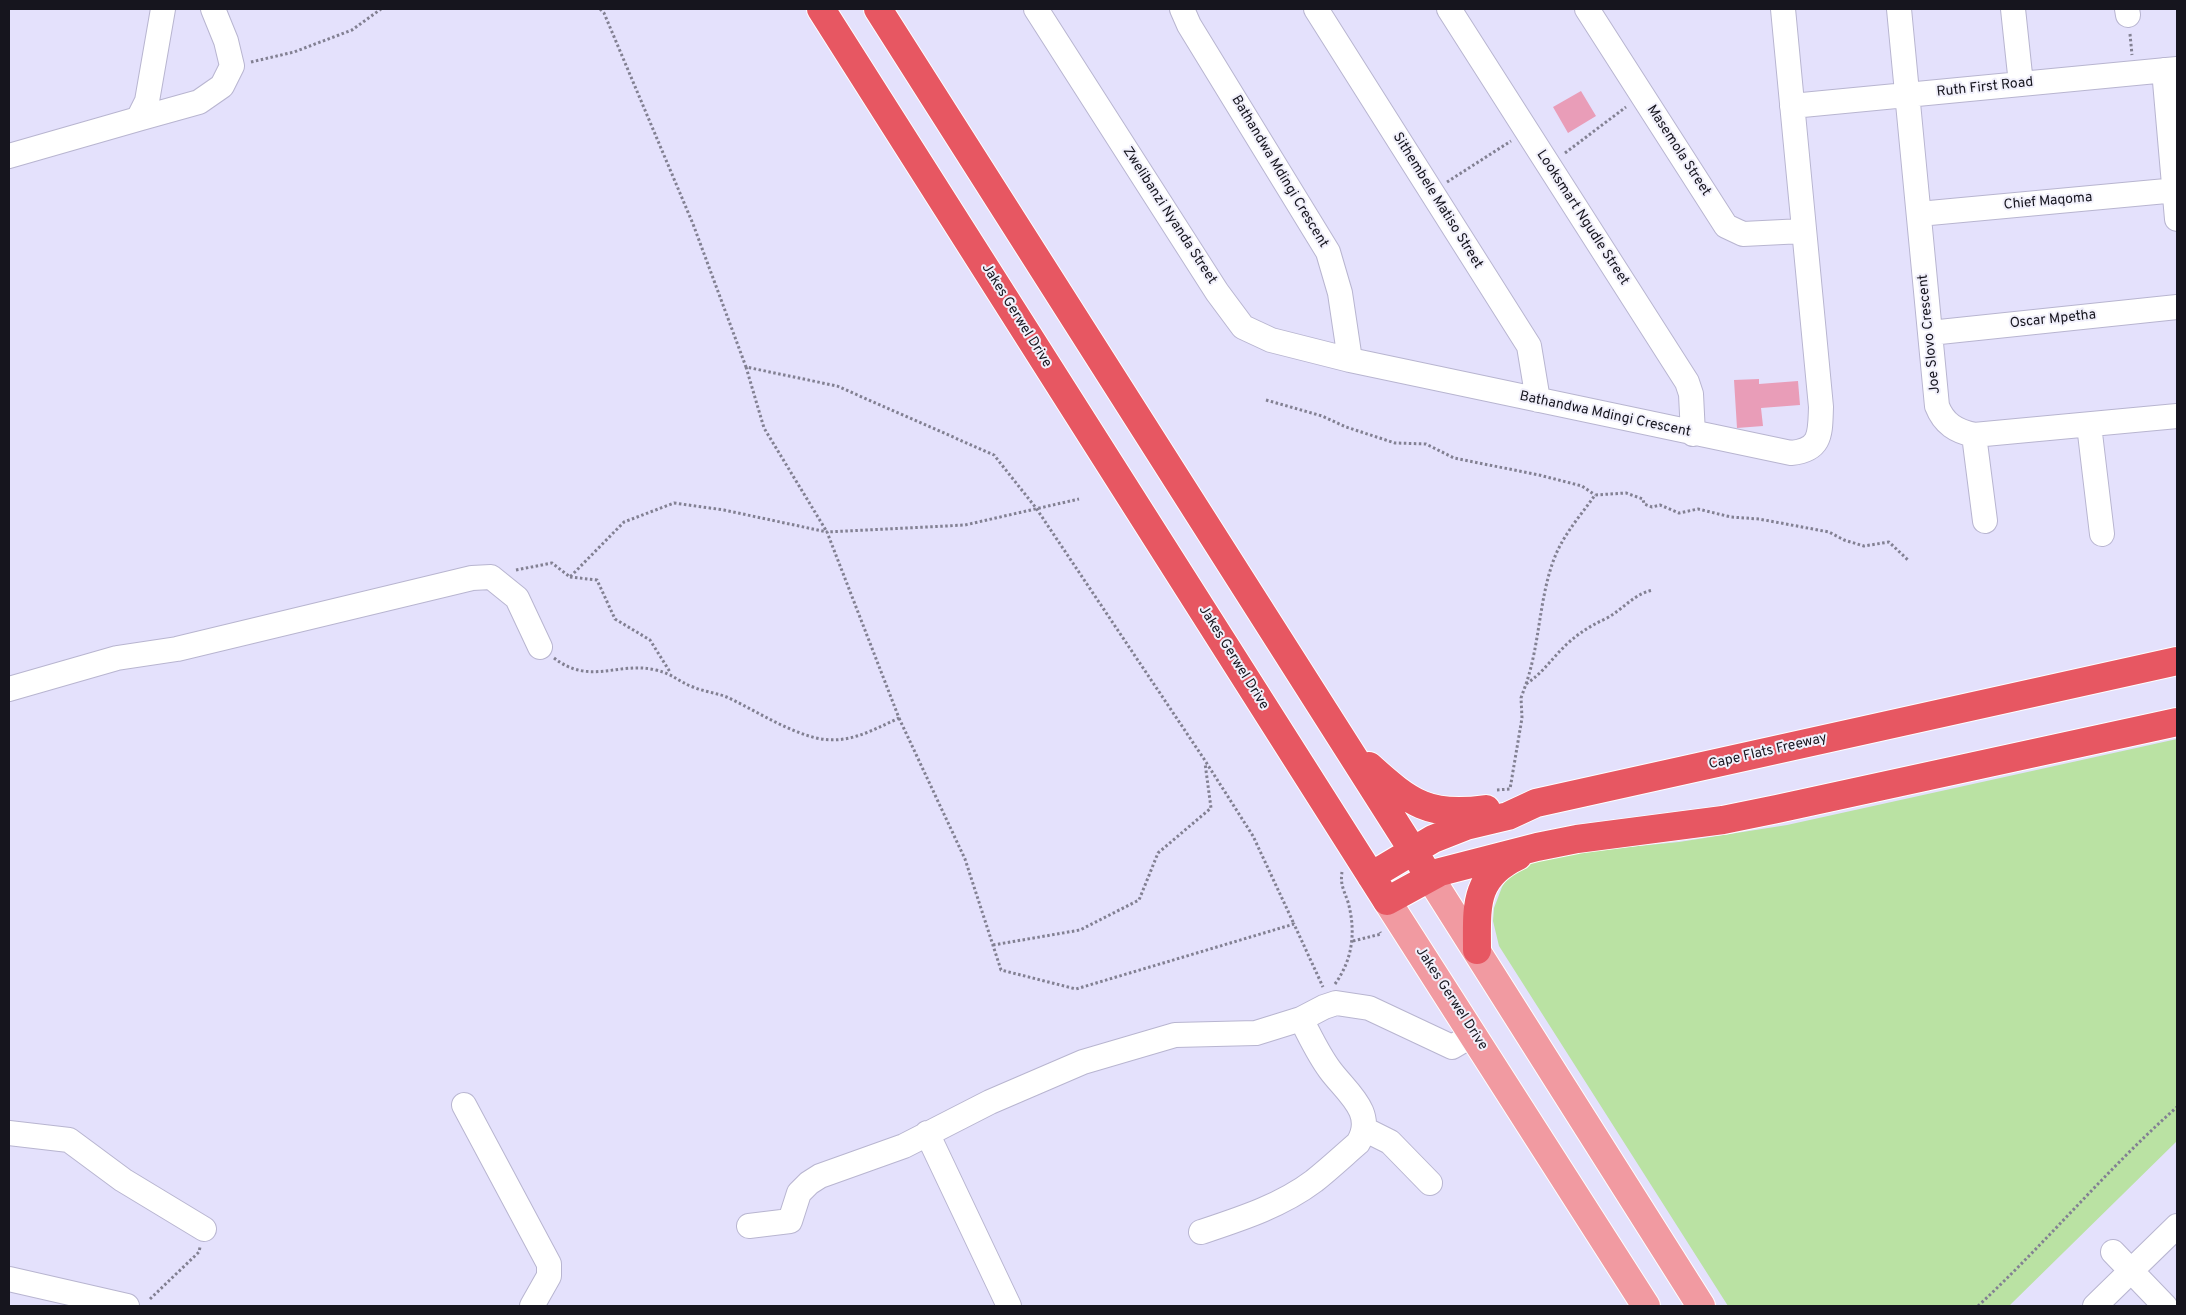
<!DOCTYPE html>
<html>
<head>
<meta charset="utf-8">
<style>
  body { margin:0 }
  #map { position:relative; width:2186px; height:1315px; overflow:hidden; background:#e4e1fc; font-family:Overpass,sans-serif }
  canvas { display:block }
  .frame { position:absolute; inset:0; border:10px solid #16151e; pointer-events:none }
</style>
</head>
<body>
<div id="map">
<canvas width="2186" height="1315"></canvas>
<div class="frame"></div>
</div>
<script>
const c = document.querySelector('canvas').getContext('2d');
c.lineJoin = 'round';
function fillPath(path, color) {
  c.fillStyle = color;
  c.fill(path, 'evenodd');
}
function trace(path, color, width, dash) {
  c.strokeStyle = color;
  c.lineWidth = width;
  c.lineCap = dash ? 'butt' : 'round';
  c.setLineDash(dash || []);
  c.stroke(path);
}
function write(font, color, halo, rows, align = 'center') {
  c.font = font + ' Overpass,sans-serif';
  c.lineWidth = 4;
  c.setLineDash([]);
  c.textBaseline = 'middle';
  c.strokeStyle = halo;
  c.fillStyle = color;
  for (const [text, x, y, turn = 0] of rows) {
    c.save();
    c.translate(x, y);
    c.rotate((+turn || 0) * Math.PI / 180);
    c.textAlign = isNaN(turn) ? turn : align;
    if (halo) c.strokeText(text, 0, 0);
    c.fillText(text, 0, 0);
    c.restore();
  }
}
const green = new Path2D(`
  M2177,739v402l-168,165h-281l-229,-360 -6,-25 1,-13 8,-21 6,-10 18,-14 21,-8 132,-13 108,-17z`);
const building = new Path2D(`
  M1581,91l15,25 -28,17 -15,-26z
  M1759,379v5l39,-3 2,24 -39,3 2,18 -26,2 -3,-48z`);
const path = new Path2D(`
  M600,9l4,4 89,211 53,143 91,19 157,69 42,53 168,251 49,77 41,88
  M2130,34l2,21
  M251,62l43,-10 58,-22 29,-21
  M1565,153l61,-46
  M1447,182l64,-41
  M746,367l18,61 63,104
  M1266,400l56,16 24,11 49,16 31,1 28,14 85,17 43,11 13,9
  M516,570l36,-7 18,14 54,-55 50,-19 50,7 103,22
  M570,577l27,3 18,39 35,21 20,32
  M554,658c36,28 64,3 102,12 17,4 23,12 37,17 12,5 25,6 36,11 29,14 56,32 87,40 31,7 55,-7 83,-20l-72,-186 138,-7 114,-26
  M1526,684c14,-41 13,-85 28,-125 9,-24 27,-44 41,-64l31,-2 17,6 1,5 8,3 8,-2 19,8 19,-4 33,8 28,2 70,13 15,8 20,6 25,-4 20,19
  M899,718l66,141 36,111 75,19 218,-65 29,63
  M1497,790l13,-1 12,-71 -1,-20 5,-14c17,-11 26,-26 41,-40 12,-11 23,-18 38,-25 18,-9 28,-25 48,-29
  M1353,941l28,-7 -1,-2
  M993,945l87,-15 59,-30 19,-47 53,-45 -6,-45
  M1335,984c18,-25 21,-53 13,-82 -4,-12 -8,-17 -6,-30
  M150,1299l49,-47 1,-5
  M1978,1306c69,-64 129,-137 199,-199`);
const minor = new Path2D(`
  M1036,9l181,283 26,35 28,13 79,20 441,93c31,-3 29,-20 30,-46l-38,-398
  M1182,9l7,16 139,227 12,41 10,67
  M1316,9l213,337 9,54
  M1449,9l238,373 4,12 2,40
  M1587,9l139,217 17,8 60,-3
  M1899,9l38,397c7,18 19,25 37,29l203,-19
  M2013,9l8,75
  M2127,9l1,6
  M2164,70l13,149
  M1792,106l385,-37
  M138,119l61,-17 23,-16 10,-20 -6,-25 -13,-32
  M9,156l129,-37 9,-18 16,-92
  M1919,214l258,-24
  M1930,333l247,-26
  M2089,425l13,109
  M1974,435l11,86
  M9,689l108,-31 60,-9 295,-71 19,-1 26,21 23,49
  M464,1105l85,159v12l-17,30
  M1364,1129l26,13 40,41
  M9,1133l60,7 54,40 81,49
  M927,1133l82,173
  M749,1226l41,-5 9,-28 10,-10 11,-7 84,-30 86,-44 93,-40 92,-27 81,-2 45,-14 23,-12 12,-4 33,5 83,39 22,-13
  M1201,1232c39,-13 80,-26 113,-51 15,-12 29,-25 44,-38 19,-30 -12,-51 -28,-73 -12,-16 -20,-34 -29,-51
  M2113,1252l52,54
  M9,1279l118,27
  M2095,1306l82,-80`);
const major = new Path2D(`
  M1429,876l272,430
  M1387,901l259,405`);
const highway = new Path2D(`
  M821,9l566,892 53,-29 97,-25 40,-8 146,-19 54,-11 400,-87
  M878,9l551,867
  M1369,766c42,38 60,51 117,43
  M1371,876l62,-37 33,-13 42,-10 28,-13 641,-142
  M1477,950c0,-43 -4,-73 41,-94`);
const streetNames = [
  ["Ruth First Road",1985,88,-6],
  ["Masemola Street",1678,151,57],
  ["Bathandwa Mdingi Crescent",1279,172,59],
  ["Sithembele Matiso Street",1437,201,58],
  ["Chief Maqoma",2048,202,-5],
  ["Zwelibanzi Nyanda Street",1169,216,57],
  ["Looksmart Ngudle Street",1582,218,57],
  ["Jakes Gerwel Drive",1016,316,58],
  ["Oscar Mpetha",2053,320,-6],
  ["Joe Slovo Crescent",1930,334,-96],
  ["Bathandwa Mdingi Crescent",1605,415,12],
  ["Jakes Gerwel Drive",1233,658,58],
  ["Cape Flats Freeway",1768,752,-13],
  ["Jakes Gerwel Drive",1451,999,57]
];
fillPath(green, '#bae2a3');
fillPath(building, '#e99db8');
trace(minor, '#b8b5d0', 26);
trace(major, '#fff', 30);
trace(highway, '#fff', 30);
trace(path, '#828092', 3, [2.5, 2.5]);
trace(minor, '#fff', 24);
trace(major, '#f19aa1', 28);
trace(highway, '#e75762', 28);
write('14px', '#16151e', '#f1f0fb', streetNames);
</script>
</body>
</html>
